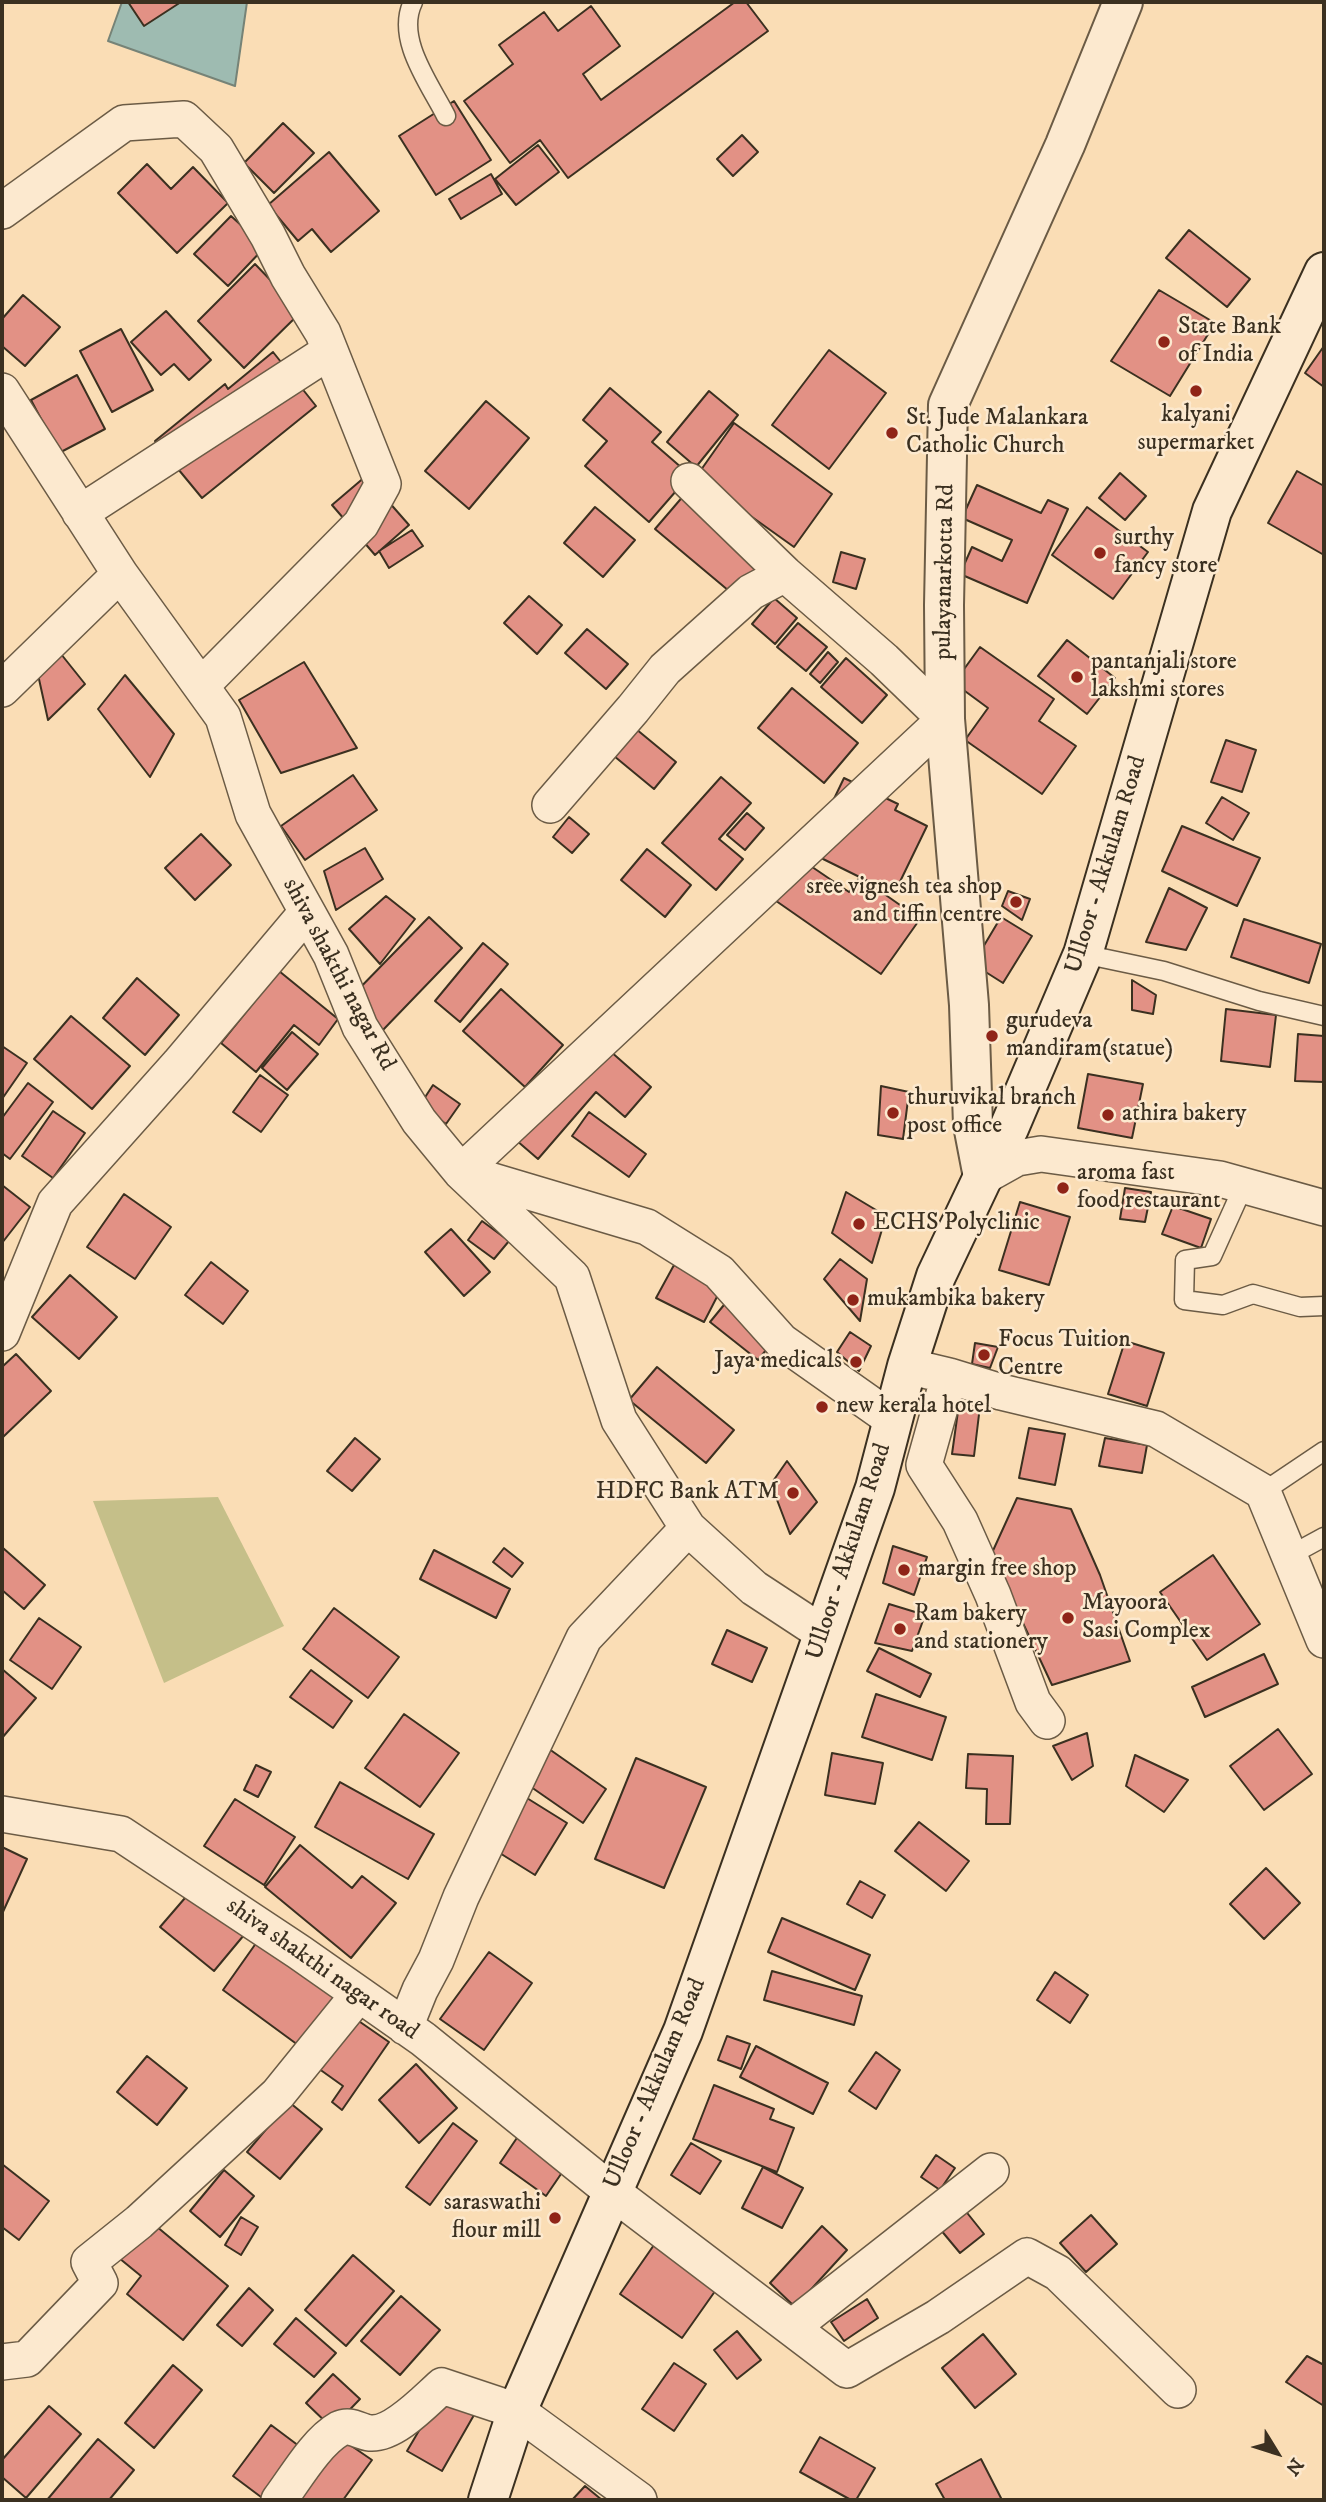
<!DOCTYPE html>
<html>
<head>
<meta charset="utf-8">
<style>
  body { margin:0 }
  #map { position:relative; width:1326px; height:2502px; overflow:hidden; background:#faddb5; font-family:"IM FELL DW Pica",serif }
  canvas { display:block }
  .frame { position:absolute; inset:0; border:4px solid #3b3020; pointer-events:none }
  .north { position:absolute; left:1242px; top:2418px; width:70px; height:70px; -webkit-text-stroke:5px #fce9cf; paint-order:stroke; rotate:128deg; font-size:19px; font-weight:700; line-height:28px; text-align:center; color:#3b3020 }
  .north::after { content:''; display:block; margin:auto; width:24px; height:32px; background:#3b3020; clip-path:polygon(50% 0,100% 100%,50% 72%,0 100%) }
</style>
</head>
<body>
<div id="map">
<canvas width="1326" height="2502"></canvas>
<div class="frame"></div>
<div class="north">N</div>
</div>
<script>
const c = document.querySelector('canvas').getContext('2d');
c.lineJoin = 'round';
function fillPath(path, color) {
  c.fillStyle = color;
  c.fill(path, 'evenodd');
}
function trace(path, color, width, dash) {
  c.strokeStyle = color;
  c.lineWidth = width;
  c.lineCap = dash ? 'butt' : 'round';
  c.setLineDash(dash || []);
  c.stroke(path);
}
function write(font, color, halo, rows, align = 'center') {
  c.font = font + ' "IM FELL DW Pica",serif';
  c.lineWidth = 5;
  c.setLineDash([]);
  c.textBaseline = 'middle';
  c.strokeStyle = halo;
  c.fillStyle = color;
  for (const [text, x, y, turn = 0] of rows) {
    c.save();
    c.translate(x, y);
    c.rotate((+turn || 0) * Math.PI / 180);
    c.textAlign = isNaN(turn) ? turn : align;
    if (halo) c.strokeText(text, 0, 0);
    c.fillText(text, 0, 0);
    c.restore();
  }
}
const green = new Path2D(`
  M218,1497l66,129 -120,57 -71,-182z`);
const water = new Path2D(`
  M122,2h125l-12,84 -127,-45z`);
const building = new Path2D(`
  M128,2h53l-37,24z
  M735,2h11l22,29 -200,147 -28,-38 -30,23 -46,-62 49,-37 -14,-19 45,-33 14,19 33,-25 29,40 -37,28 18,26z
  M454,101l37,59 -55,35 -37,-59z
  M283,123l31,30 -40,40 -30,-30z
  M742,135l16,17 -25,24 -16,-17z
  M538,145l21,27 -43,33 -21,-26z
  M329,152l50,59 -48,41 -19,-23 -14,12 -30,-36z
  M147,164l24,25 22,-22 35,36 -51,50 -59,-60z
  M491,174l11,20 -41,25 -12,-20z
  M231,216l34,31 -37,39 -34,-32z
  M1189,230l61,49 -23,28 -61,-49z
  M255,264l46,48 -57,56 -46,-47z
  M1159,290l56,33 -45,73 -59,-35z
  M23,295l37,32 -35,39 -23,-20v-27z
  M166,311l45,49 -22,20 -15,-16 -13,11 -30,-33z
  M121,329l32,61 -41,22 -32,-61z
  M1324,346v41l-19,-14z
  M829,350l57,43 -57,76 -57,-44z
  M273,352l43,54 -114,92 -47,-57 70,-57 3,5z
  M77,375l28,54 -46,24 -28,-53z
  M610,388l51,44 -9,10 38,33 -41,47 -64,-56 22,-25 -24,-21z
  M709,391l29,24 -42,52 -29,-25z
  M486,401l43,37 -60,71 -44,-38z
  M734,423l98,71 -38,53 -98,-70z
  M1297,471l27,15v69l-56,-32z
  M1120,473l26,23 -21,24 -26,-22z
  M366,476l43,49 -34,30 -43,-50z
  M977,485l64,28 7,-13 20,9 -41,94 -67,-29 12,-27 30,14 10,-21 -50,-22z
  M691,487l85,72 -35,42 -86,-72z
  M595,507l40,33 -32,37 -39,-34z
  M1087,507l61,45 -35,47 -61,-44z
  M412,530l11,16 -34,22 -10,-17z
  M841,552l24,7 -9,30 -23,-7z
  M529,596l33,29 -25,29 -33,-31z
  M774,598l23,20 -22,26 -23,-20z
  M798,623l29,24 -21,24 -29,-24z
  M587,629l41,35 -22,25 -41,-36z
  M1067,640l48,38 -28,36 -49,-38z
  M53,644l32,40 -37,36 -11,-50z
  M980,647l74,52 -15,22 37,25 -34,48 -77,-54 23,-32 -34,-25z
  M828,652l10,10 -18,21 -10,-9z
  M846,658l41,37 -25,28 -41,-36z
  M304,662l53,86 -76,25 -42,-73z
  M125,675l49,59 -24,43 -52,-68z
  M792,688l66,55 -34,40 -66,-55z
  M636,729l40,33 -22,27 -40,-33z
  M1226,740l30,10 -14,42 -31,-10z
  M353,775l24,35 -72,50 -24,-34z
  M721,777l30,26 -32,36 24,20 -27,31 -54,-47z
  M844,778l54,26 -3,6 32,16 -33,68 -77,-38 3,-28z
  M1222,797l27,16 -16,27 -27,-17z
  M747,813l17,15 -19,22 -18,-15z
  M569,817l20,17 -17,19 -19,-16z
  M1182,826l78,32 -23,48 -75,-35z
  M201,834l30,31 -36,35 -30,-32z
  M365,848l18,31 -47,31 -12,-39z
  M647,849l44,36 -26,32 -44,-37z
  M796,856l53,36 11,-15 60,42 -39,55 -112,-78z
  M1169,888l38,20 -21,42 -40,-8z
  M1008,891l22,8 -8,21 -20,-14z
  M386,896l29,23 -35,45 -31,-35z
  M429,917l33,31 -80,83 -33,-32z
  M1001,917l31,19 -29,47 -30,-19z
  M1244,919l77,25 -12,39 -78,-26z
  M483,943l25,21 -48,58 -25,-21z
  M279,971l59,48 -19,26 -25,-20 -38,47 -35,-29z
  M137,978l42,37 -34,40 -42,-37z
  M1132,980l24,15 -3,19 -21,-4z
  M501,989l62,56 -38,42 -62,-56z
  M1226,1009l50,6 -6,52 -49,-6z
  M71,1016l59,50 -38,43 -58,-50z
  M292,1032l26,22 -31,36 -25,-22z
  M1298,1034l26,2v46l-29,-1z
  M593,1036l58,51 -26,30 -29,-25 -58,67 -29,-25z
  M2,1046l25,17 -25,36z
  M1088,1074l55,10 -11,54 -54,-10z
  M260,1075l28,20 -27,37 -28,-20z
  M28,1083l25,19 -43,57 -8,-6v-35z
  M433,1085l27,19 -14,20 -26,-19z
  M881,1086l28,6 -6,47 -25,-4z
  M53,1111l32,22 -32,45 -31,-22z
  M589,1112l57,42 -17,23 -57,-41z
  M2,1185l28,22 -28,36z
  M1125,1188l26,4 -6,30 -25,-3z
  M846,1192l40,24 -14,47 -40,-30z
  M124,1194l47,33 -36,52 -48,-32z
  M1020,1202l50,15 -21,68 -50,-15z
  M1173,1206l38,13 -10,29 -39,-14z
  M482,1221l27,20 -15,18 -26,-19z
  M451,1229l39,43 -26,24 -39,-44z
  M840,1259l27,20 -7,42 -36,-42z
  M211,1262l37,29 -25,33 -38,-29z
  M674,1265l47,24 -17,33 -48,-24z
  M70,1275l47,42 -38,42 -47,-42z
  M728,1300l47,39 -17,21 -48,-38z
  M850,1332l21,14 -12,25 -22,-19z
  M1125,1341l39,12 -17,53 -39,-12z
  M975,1343l23,4 -8,21 -18,-4z
  M16,1354l35,37 -49,47v-71z
  M657,1367l77,63 -28,33 -77,-63z
  M959,1404l21,2 -6,50 -22,-2z
  M1029,1428l36,6 -10,51 -36,-7z
  M355,1438l25,21 -28,32 -25,-20z
  M1105,1438l42,7 -5,28 -43,-7z
  M787,1461l30,41 -27,32 -19,-50z
  M1017,1498l54,11 29,66 30,86 -78,24 -61,-130z
  M893,1546l34,11 -13,38 -31,-12z
  M3,1548l42,37 -21,24 -22,-19z
  M504,1548l19,15 -11,14 -19,-15z
  M434,1550l76,39 -14,29 -76,-39z
  M1213,1555l47,69 -53,36 -47,-68z
  M889,1604l36,11 -13,36 -37,-8z
  M334,1608l65,49 -31,41 -65,-49z
  M39,1618l42,29 -29,42 -42,-29z
  M727,1630l40,18 -15,34 -40,-18z
  M879,1648l52,26 -11,23 -53,-26z
  M1264,1654l14,30 -73,33 -13,-30z
  M2,1669l34,29 -34,40z
  M311,1670l41,31 -19,27 -43,-31z
  M876,1694l70,23 -14,43 -70,-23z
  M404,1714l55,39 -39,54 -55,-39z
  M1278,1729l34,45 -48,36 -34,-44z
  M1087,1733l6,33 -21,14 -19,-34z
  M532,1737l74,52 -23,34 -75,-52z
  M832,1753l51,10 -8,41 -50,-9z
  M968,1754l45,2 -3,68h-24l1,-35 -21,-1z
  M1135,1755l53,25 -24,32 -38,-26z
  M636,1758l70,29 -42,101 -69,-29z
  M256,1765l15,7 -13,25 -14,-7z
  M340,1782l94,52 -26,45 -93,-52z
  M514,1790l53,33 -32,52 -53,-33z
  M235,1799l60,38 -31,48 -60,-39z
  M919,1822l50,39 -23,30 -51,-40z
  M300,1845l52,43 10,-12 34,27 -45,55 -86,-71z
  M2,1847l25,12 -25,55z
  M1266,1868l34,35 -36,36 -34,-35z
  M860,1881l25,14 -13,23 -25,-14z
  M191,1891l53,44 -30,36 -54,-44z
  M782,1918l88,37 -15,35 -87,-38z
  M259,1939l91,66 -37,51 -90,-66z
  M489,1952l43,31 -48,67 -44,-31z
  M772,1971l90,25 -8,29 -90,-25z
  M1055,1972l33,23 -18,28 -33,-23z
  M350,2015l39,27 -47,68 -10,-8 11,-16 -28,-20z
  M727,2036l23,8 -9,25 -23,-9z
  M756,2046l72,37 -15,31 -73,-37z
  M876,2052l24,18 -24,39 -27,-18z
  M147,2056l40,32 -30,37 -40,-33z
  M416,2064l41,44 -38,35 -40,-43z
  M714,2085l60,24 -4,10 24,9 -17,44 -84,-33z
  M289,2102l33,27 -42,50 -33,-27z
  M529,2120l47,32 -30,44 -46,-33z
  M453,2123l24,18 -47,64 -24,-18z
  M691,2143l30,18 -21,33 -29,-19z
  M936,2155l19,13 -15,22 -19,-13z
  M2,2164l47,37 -30,39 -17,-13z
  M763,2167l40,21 -21,40 -40,-20z
  M224,2170l30,26 -34,41 -30,-26z
  M964,2209l20,25 -24,19 -20,-24z
  M1091,2215l26,29 -31,28 -26,-29z
  M241,2217l17,10 -17,28 -16,-10z
  M150,2221l78,65 -45,54 -56,-46 14,-18 -22,-18z
  M822,2226l25,24 -52,57 -25,-24z
  M656,2242l62,45 -36,51 -62,-44z
  M353,2255l41,36 -48,55 -41,-36z
  M249,2288l24,22 -31,36 -25,-21z
  M401,2296l39,34 -40,45 -39,-34z
  M867,2299l11,19 -34,23 -13,-19z
  M296,2318l40,35 -22,24 -40,-33z
  M737,2331l24,29 -24,19 -23,-29z
  M983,2334l33,40 -41,34 -33,-40z
  M1307,2356l17,9v41l-38,-24z
  M674,2363l32,21 -32,47 -32,-22z
  M173,2365l29,25 -48,58 -29,-25z
  M333,2374l27,25 -28,29 -26,-25z
  M440,2395l34,20 -32,56 -35,-20z
  M49,2406l32,28 -55,64 -24,-21v-17z
  M271,2425l32,24 -38,51 -32,-24z
  M337,2436l35,24 -29,40h-41l-7,-5z
  M820,2437l55,31 -19,32h-5l-51,-28z
  M98,2439l36,31 -25,30h-62z
  M981,2459l21,41h-57l-9,-16z
  M585,2486l17,14h-30z`);
const service = new Path2D(`
  M413,2c-18,37 17,82 33,114
  M1083,954l81,17 95,30 65,15
  M1244,1185l-32,71 -27,4 -1,40 39,5 30,-11 47,13 24,-1
  M1263,1492l61,-41
  M1289,1556l35,-19`);
const minor = new Path2D(`
  M2,211l122,-88 60,-4 32,30 52,87 20,40 35,57 60,151 -22,40 -160,162
  M2,391l118,183 103,143 30,97 78,141 29,72 59,94 42,51 111,105 47,143 69,108 66,60 70,46
  M80,513l250,-162
  M2,689l118,-115
  M550,805l83,-96 32,-40 86,-77 34,-18
  M461,1172l484,-453 -61,-59 -99,-86 -96,-93
  M469,1174l178,53 72,45 62,69 112,79
  M983,1177l34,-19 24,-4 179,25 104,29
  M2,1333l53,-130 124,-139 128,-152
  M907,1366l42,10 52,16 155,37 107,63 61,148
  M949,1376l-25,89 36,56 33,74 40,107 14,19
  M2,1814l119,20 178,118 124,87 188,152 236,179 91,-53 89,-61 31,17 120,117
  M405,2027l15,-37 16,-30 25,-63 123,-259 104,-110
  M792,2327l199,-156
  M2,2362l25,-3 73,-76 -11,-21 50,-40 139,-128 81,-100
  M279,2500c16,-21 37,-58 60,-71 12,-6 20,3 31,4 24,2 55,-32 72,-47l75,25 122,89`);
const tertiary = new Path2D(`
  M983,1177l-10,-52 -4,-120 -24,-286 -1,-114 4,-200 117,-260 58,-143`);
const secondary = new Path2D(`
  M488,2500l29,-89 166,-380 192,-543 32,-122 29,-90 47,-99 26,-49 74,-174 129,-443 112,-239`);
const markers = [
  [1164,342,7,"#8f2418"],
  [1196,391,7,"#8f2418"],
  [892,433,7,"#8f2418"],
  [1100,553,7,"#8f2418"],
  [1077,677,7,"#8f2418"],
  [1016,902,7,"#8f2418"],
  [992,1036,7,"#8f2418"],
  [893,1113,7,"#8f2418"],
  [1108,1115,7,"#8f2418"],
  [1063,1188,7,"#8f2418"],
  [859,1224,7,"#8f2418"],
  [853,1300,7,"#8f2418"],
  [984,1355,7,"#8f2418"],
  [856,1362,7,"#8f2418"],
  [822,1407,7,"#8f2418"],
  [793,1493,7,"#8f2418"],
  [904,1570,7,"#8f2418"],
  [1068,1618,7,"#8f2418"],
  [900,1629,7,"#8f2418"],
  [555,2218,7,"#8f2418"]
];
const poiNames = [
  ["State Bank",1178,328],
  ["of India",1178,356],
  ["kalyani",1196,416,"center"],
  ["supermarket",1196,444,"center"],
  ["St. Jude Malankara",906,419],
  ["Catholic Church",906,447],
  ["surthy",1114,539],
  ["fancy store",1114,567],
  ["pantanjali store",1091,663],
  ["lakshmi stores",1091,691],
  ["sree vignesh tea shop",1002,888,"right"],
  ["and tiffin centre",1002,916,"right"],
  ["gurudeva",1006,1022],
  ["mandiram(statue)",1006,1050],
  ["thuruvikal branch",907,1099],
  ["post office",907,1127],
  ["athira bakery",1122,1115],
  ["aroma fast",1077,1174],
  ["food restaurant",1077,1202],
  ["ECHS Polyclinic",873,1224],
  ["mukambika bakery",867,1300],
  ["Focus Tuition",998,1341],
  ["Centre",998,1369],
  ["Jaya medicals",842,1362,"right"],
  ["new kerala hotel",836,1407],
  ["HDFC Bank ATM",779,1493,"right"],
  ["margin free shop",918,1570],
  ["Mayoora",1082,1604],
  ["Sasi Complex",1082,1632],
  ["Ram bakery",914,1615],
  ["and stationery",914,1643],
  ["saraswathi",541,2204,"right"],
  ["flour mill",541,2232,"right"]
];
const streetNames = [
  ["pulayanarkotta Rd",946,572,-89],
  ["Ulloor - Akkulam Road",1107,865,-73],
  ["shiva shakthi nagar Rd",338,975,62],
  ["Ulloor - Akkulam Road",850,1552,-72],
  ["shiva shakthi nagar road",322,1970,35],
  ["Ulloor - Akkulam Road",656,2084,-67]
];
fillPath(green, '#c5bf89');
fillPath(water, '#9ebbb1');
trace(water, '#768377', 2);
fillPath(building, '#e29185');
trace(building, '#3b3020', 2);
trace(service, '#6b5b45', 21);
trace(minor, '#6b5b45', 38);
trace(tertiary, '#6b5b45', 42);
trace(secondary, '#3b3020', 42);
trace(service, '#fce9cf', 18);
trace(minor, '#fce9cf', 35);
trace(tertiary, '#fce9cf', 38);
trace(secondary, '#fce9cf', 38);
for (const [x, y, r, color] of markers) {
  const dot = new Path2D();
  dot.arc(x, y, r, 0, 2 * Math.PI);
  c.fillStyle = color;
  c.fill(dot);
  trace(dot, '#fce9cf', 2.5);
}
write('24px', '#3b3020', '#fce9cf', poiNames, 'left');
write('24px', '#3b3020', '#fce9cf', streetNames);
</script>
</body>
</html>
